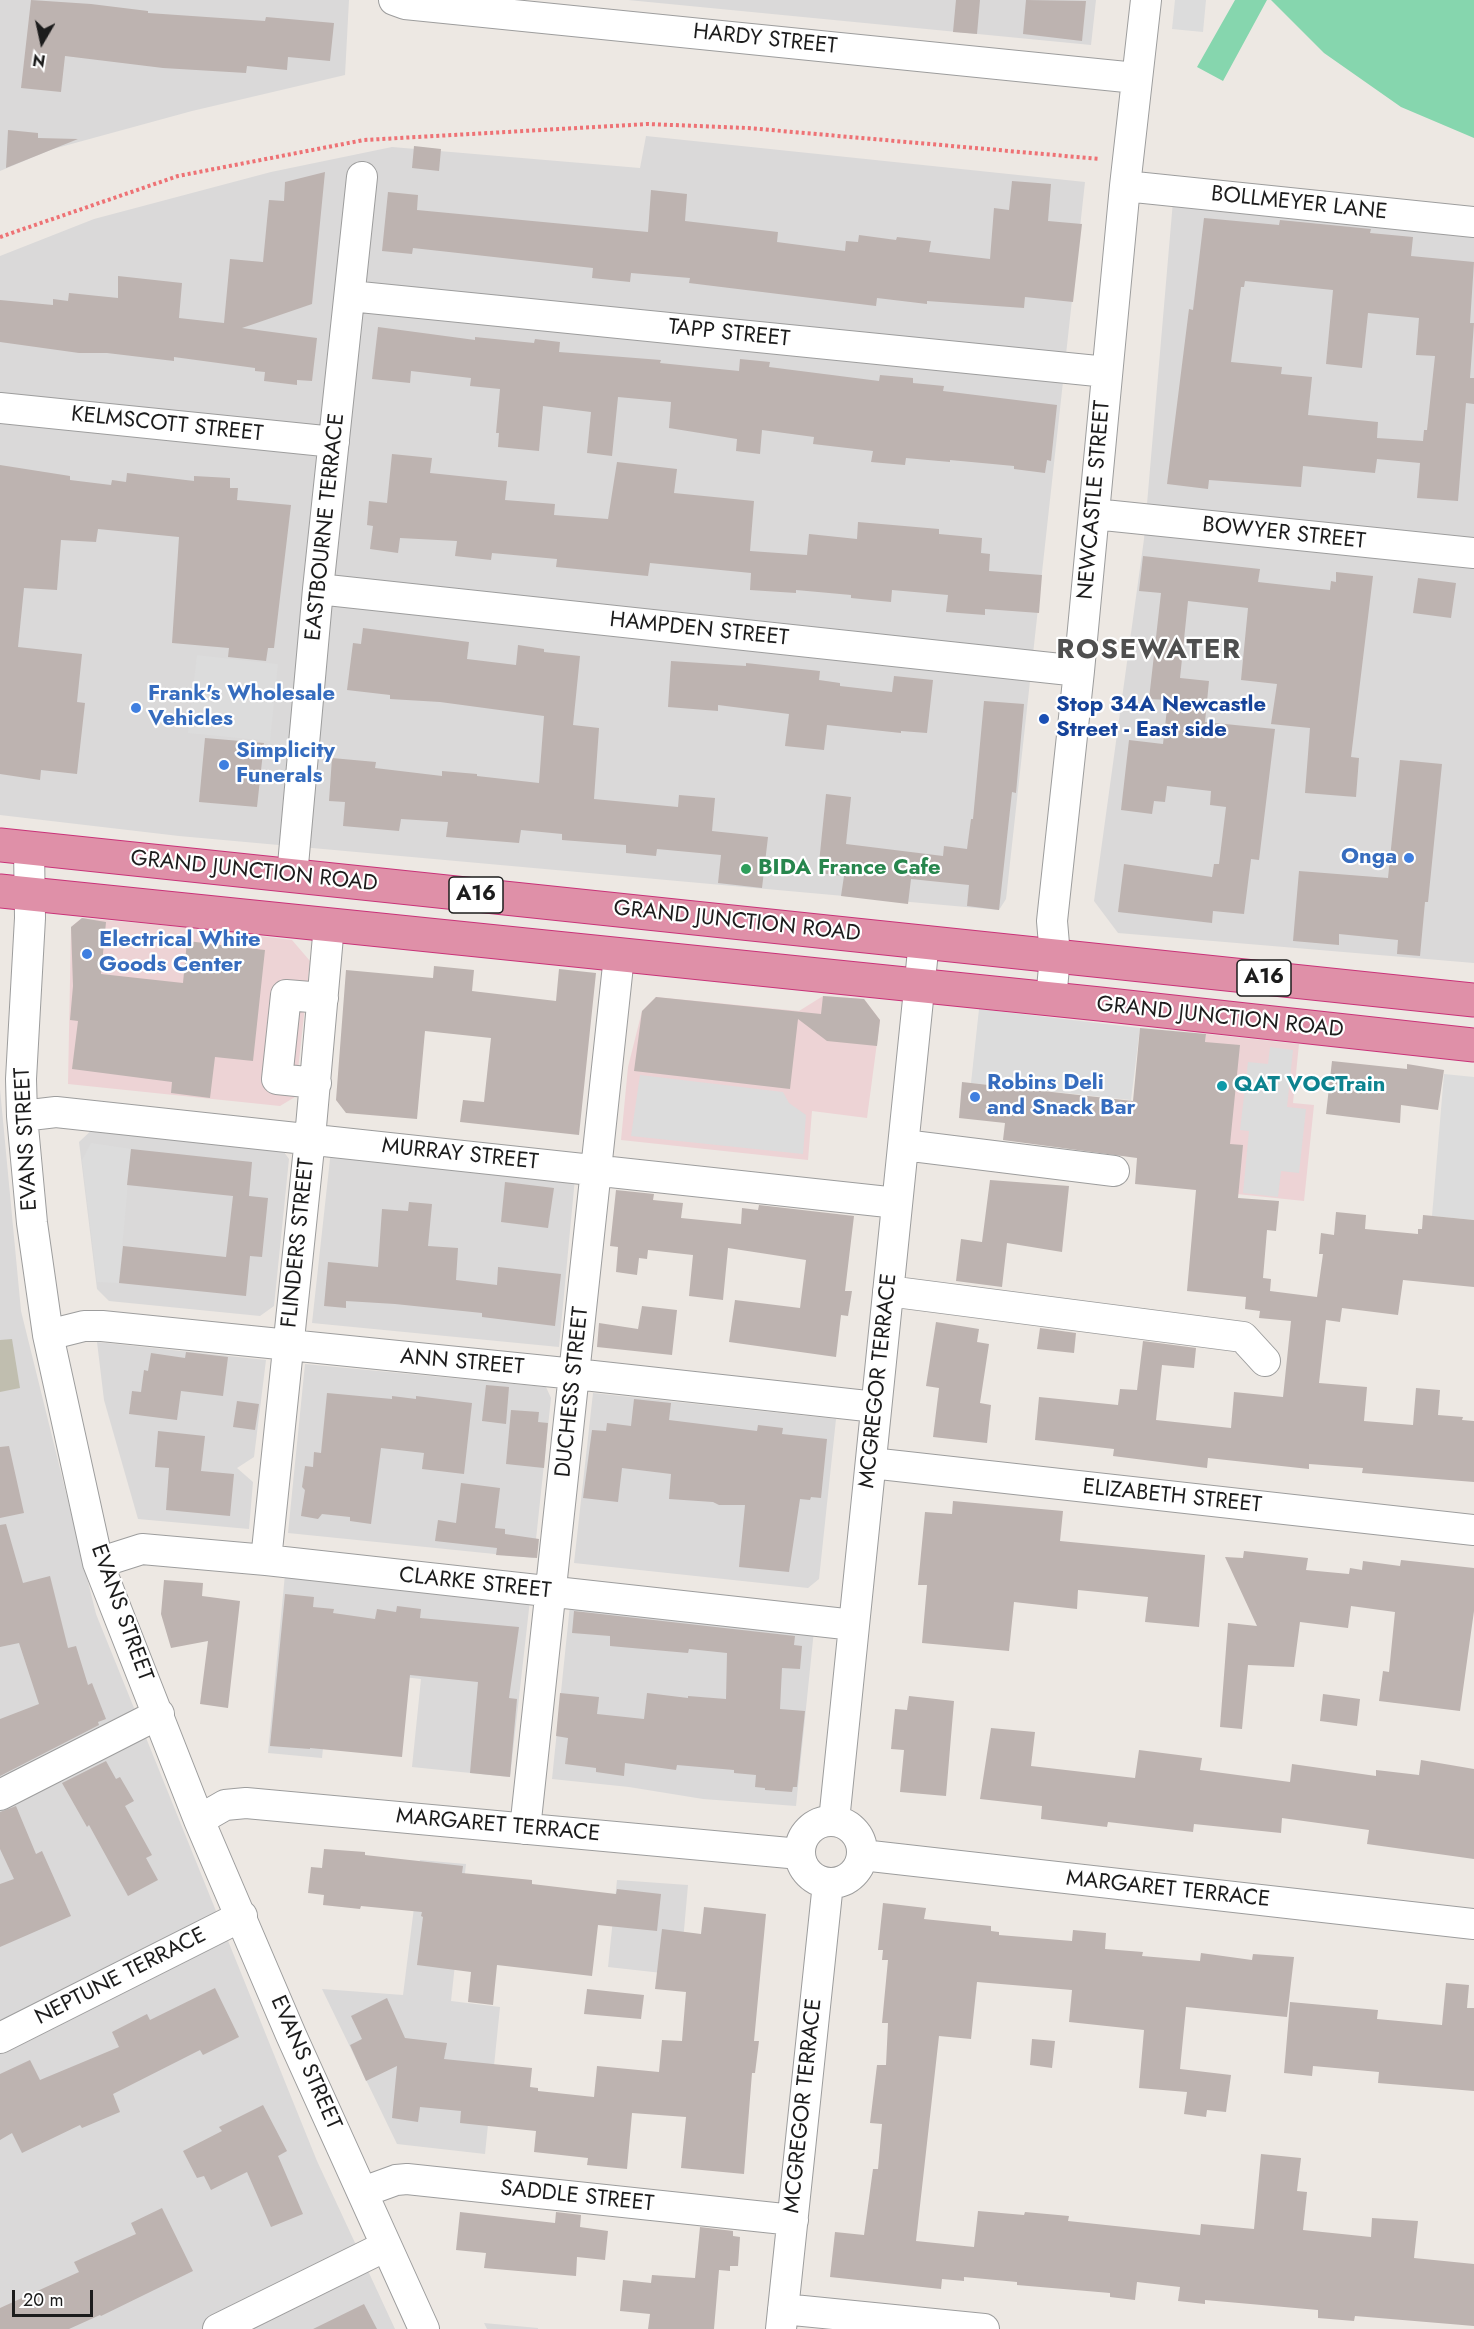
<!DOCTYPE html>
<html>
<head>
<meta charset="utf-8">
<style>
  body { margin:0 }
  #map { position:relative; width:1474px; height:2329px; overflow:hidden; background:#ede8e3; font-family:Jost,sans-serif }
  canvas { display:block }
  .north { position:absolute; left:12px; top:12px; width:60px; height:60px; -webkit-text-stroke:4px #fff; paint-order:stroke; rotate:189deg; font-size:16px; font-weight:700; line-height:24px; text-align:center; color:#1c1c1c }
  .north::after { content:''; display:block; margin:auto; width:21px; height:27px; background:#1c1c1c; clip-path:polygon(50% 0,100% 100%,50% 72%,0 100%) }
  .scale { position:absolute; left:12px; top:2290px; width:81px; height:27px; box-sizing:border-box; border:3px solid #1c1c1c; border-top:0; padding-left:8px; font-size:18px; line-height:21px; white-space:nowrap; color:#1c1c1c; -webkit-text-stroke:4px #fff; paint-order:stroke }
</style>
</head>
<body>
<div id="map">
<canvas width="1474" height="2329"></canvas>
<div class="north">N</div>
<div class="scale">20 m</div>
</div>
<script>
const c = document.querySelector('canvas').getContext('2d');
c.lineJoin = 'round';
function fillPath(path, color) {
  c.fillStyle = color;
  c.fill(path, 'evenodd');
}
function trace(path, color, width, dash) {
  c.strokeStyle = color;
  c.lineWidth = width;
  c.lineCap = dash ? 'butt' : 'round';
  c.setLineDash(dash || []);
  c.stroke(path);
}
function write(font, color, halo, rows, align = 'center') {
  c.font = font + ' Jost,sans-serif';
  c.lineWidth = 4.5;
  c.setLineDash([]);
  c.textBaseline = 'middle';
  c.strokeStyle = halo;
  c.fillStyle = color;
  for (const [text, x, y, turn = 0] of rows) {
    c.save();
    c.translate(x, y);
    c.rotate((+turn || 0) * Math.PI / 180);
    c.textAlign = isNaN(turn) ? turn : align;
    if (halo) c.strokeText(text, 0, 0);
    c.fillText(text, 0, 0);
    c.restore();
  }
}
const residential = new Path2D(`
  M0,0h349l-4,75 -153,36 -139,38 -53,22z
  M628,0h468l-5,45z
  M646,136l439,46 -79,717 -7,11 -820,-74 -179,-21v-559l94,-37 177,-47 121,-25 248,21z
  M1173,201l301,32v730l-356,-30 -24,-32 50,-362z
  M0,1089l21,222 75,303 221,547 78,168h-395z
  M96,1126l183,19 10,14 -15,147 -14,10 -151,-15 -12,-12 -18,-147z
  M331,1150l244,28 -16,169 -247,-24z
  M97,1342l169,18 -12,97 -17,11 16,14 -4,47 -111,-10 -34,-119z
  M305,1364l241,23 5,11 -17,160 -246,-25z
  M593,1393l243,26 -17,160 -11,9 -234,-25z
  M285,1574l245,26 -20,177 -98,-10 9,-88 -90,-10 -9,89 -54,-5z
  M570,1605l244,25 -18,176 -93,-7 -74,-12 -77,-8z
  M420,1860l46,4 -15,137 49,6 -15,147 -88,-10 -75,-155 81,6z
  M617,1880l71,5 -8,90 -72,-8z
  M484,2323l54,5v1h-51z`);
const commercial = new Path2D(`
  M82,918l111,10 99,12 18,21 -15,136 -15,9 -212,-22 3,-157z
  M823,996l41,3 16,21 -13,98 -55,-7 -4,49 -187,-20 7,-73 14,-56 14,-14 143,14z
  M1206,1034l93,10 -6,59 21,2 -10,96 -115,-12z`);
const construction = new Path2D(`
  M12,1339l8,49 -20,4v-52z`);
const pitch = new Path2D(`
  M1235,0h32l-44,81 -26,-14z
  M1271,0h203v138l-73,-31 -77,-54z`);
const parking = new Path2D(`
  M1175,0h31l-3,32 -31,-3z
  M197,655l81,9 -8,77 -82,-8z
  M979,1009l161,19 -9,72 -160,-17z
  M1270,1047l23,3 -6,57 19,2 -7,64 -18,-2 -3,26 -35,-4 6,-62 -9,-1 8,-68 20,2z
  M1444,1074l30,3v143l-42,-4z
  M640,1075l143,17 6,11 17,12 -3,39 -172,-18z
  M91,1143l40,6 -12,134 -22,-1 -15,-122z`);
const building = new Path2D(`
  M31,0l60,4 57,7v2l117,8 1,-4 68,6 -4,38 -42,-4 -1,13 -40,-4 -1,7 -83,-5 -98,-12 -4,36 -40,-4z
  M956,0h24l-3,34 -24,-2z
  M1026,0l60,1 -4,40 -59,-7z
  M8,130l30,3v5l40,1 -72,29z
  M414,146l27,3 -2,22 -27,-3z
  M325,172l-13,132 -70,24 75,10 -5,43 -15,-1v5l-33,-4 1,-9 -10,-1v-3l-81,-11v4l-67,-8h-28l-79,-11v-42l53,5v-6l15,2 1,-8 49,5v-22l64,7 -3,35 45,5 6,-64 33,3 6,-62 15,1 1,-19z
  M1012,181l39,3 -3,37 34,3 -9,78 -48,-5 -1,11 -97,-7v3l-50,-6 -1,8 -187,-23 1,-5 -59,-5 -1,9 -38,-4 1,-10 -180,-20 -1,6 -30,-3 6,-59 30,3 -1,15 231,22 3,-42 36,4 -2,27 93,11 -1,10 68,9 1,-10 12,1 1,-7 37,5 1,-3 34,4 -2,11 61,7 4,-51 15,2z
  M1204,218l75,7 1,-5 91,9 -1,4 43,4 -2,19 63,6 -4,61h4l-4,55h4v26l-8,-1 -8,98 -41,-3 3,-35 -43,-4 -2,14 -72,-7 -2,21 -92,-7 -1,9 -41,-5 22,-175 4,1zM1245,281l88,9 -7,74 36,4 6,-55 51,5 -3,37 19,1 -8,74h-3l-1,11 -46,-3 1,-16 -70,-7 4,-38 -31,-3 1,-7 -51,-5 10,-75h3z
  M378,327l97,13v-3l59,6 1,-4 25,3 -1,10 102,8 -1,3 79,8 1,-12 30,3 -1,5 110,14 1,-6 33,3v5l31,3 -1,5 114,14 -6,56 -4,-1 -2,13 -31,-4v-3l-64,-6v2l-44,-4 -1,7 -34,-3 2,-11 -60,-7 1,-7 -52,-7 -2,24 -24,-3 1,-12 -68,-11 2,-26 -53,-5 -6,59 -25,-3 4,-41 -48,-6 -4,45 -41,-4 1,-14h-3l4,-44 -30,-3 1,-8 -60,-7 -1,12 -38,-4z
  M392,454l40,4 -2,15 77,8 -2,19 50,4 -1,11 54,4 9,-57 60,7 -3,24 80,8 -4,50 57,4 2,-21 48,5 1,-17 81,7v5l43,4 -1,15 9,1 -1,17 53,4 -3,38 -54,-4v6l-39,-3 2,-17 -56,-5 -1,12 -40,-4v-3l-55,-5v3l-46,-3 1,-17 -101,-10 -2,13 -92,-9 1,-8 -65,-6 -1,7 -36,-4 2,-15 -57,-3 -2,15 -28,-4 3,-23 -6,-1 2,-24 18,2z
  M0,465l70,11v4l41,5 1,-5 14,2 1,-9 67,8v-5l36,2v10h8l-1,12 54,5 -17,143h-6l-2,13 -38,-4 1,-9 -57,-5 7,-106 -81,-8 -2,13 -35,-2 -4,50 -33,-2 -6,59 64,7 -5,48 8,1 -8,71 -36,-4 -1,10 -40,-6z
  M1143,556l117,13 -2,13 72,8 1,-9 5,1v-10l37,4 -22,181 8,1 -3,39 -51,-4 5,-65 -39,-4 6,-40 -36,-4 7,-72 -60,-7 -8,77 29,3 -4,41 70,7 -16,131 -8,-1 -7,55 -31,-3 -1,12 -94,-11 6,-48 88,13 2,-13h5l7,-57 -16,-2 1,-14 -44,-5 -2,16 -11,-1 -2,13 -31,-4 8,-70 34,4 5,-44 -19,-1 12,-106 -22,-2z
  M1418,578l38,5 -5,35 -38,-5z
  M363,628l106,14 -2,17 49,6 2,-20 26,4v3l36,4 -7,69 26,3 -5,71 84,8 1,-12 36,3 -3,33 56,6 -6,51 -44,-5 3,-28 -64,-6 -1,7 -30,-3v-8l-64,-5v-6l-41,-4 -2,13 -73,-6 2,-15 -47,-3 -2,12 -56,-5 2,-24 -16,-1 3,-43 44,4 -1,6 67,8v-5l35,3v2l62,7 5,-67 -104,-14 -50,-3v-4l-43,-5 6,-47 8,1z
  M671,661l75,5v-3l74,8 -1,9 21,3v3l52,6 2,-16 39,4 -6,53 -26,-2v2l-74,-8 -3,25 -39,-4 4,-32 -71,-9v6l-50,-4z
  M984,701l40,3 -8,89 -4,-1 -13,118 -32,-4 2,-21 -58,-6 -3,25 -67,-8 3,-20 -26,-3 8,-79 25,3 -5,47 97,12 1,-10 23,3 4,-30h2z
  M205,738l59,5 -7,64 -58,-5z
  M1400,760l42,4 -14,138h-3l-5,54 -23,-2 1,-14 -59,-6v11l-46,-4 6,-70 89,7z
  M82,918l24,4 -5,52 82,9 4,-42 78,9 -12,111 -38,-4 -5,41 -39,-5 1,-11 -100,-13 6,-48 -8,-1 3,-34 -2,-59z
  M434,966l40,4 -2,21 84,10 3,-32 37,4 -17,162 -119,-13 3,-22 21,2 7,-64 -66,-7 -8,88 -71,-6 -10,-13 10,-130 87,8z
  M823,996l41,3 16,21 -3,26 -50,-5 -29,-22 -8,70 -156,-18 8,-60 14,-14 165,17z
  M1140,1028l66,6 -1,8 35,3 -10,99 13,1 -5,53 41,3 -3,30 -9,-1 -4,48 8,1 -1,12 47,6 6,-43h-4l2,-21 13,2 2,-23 30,3 -1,14 53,5v-5h4l1,-14 51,5v67l-71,-7 -5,35 -56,-7 -2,14 -14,-2 -7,63 48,4 -3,34 49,4 3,-37 24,2 -2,25 25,2 -1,3 12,1v61l-112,-9 1,-5 -54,-4v5l-101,-11 -1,10 -94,-12 1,-7 -79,-9 4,-43 79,8 2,-16 17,1 6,-49 53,7 -2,20 -32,-3 -6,55 75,8 3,-36 49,5 8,-76 -32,-3 1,-7 -15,-2 1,-12 -59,-6 9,-101 -61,-6 2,-26 -134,-18 2,-17 -46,-5 3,-36 171,19z
  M1332,1061l75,8v-5l37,6 -6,40 -37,-5 -1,18 -74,-9z
  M131,1149l121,13 -3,34 19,2 -6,59 -12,-1 -4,40 -127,-13 4,-37 103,11 7,-61 -106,-11z
  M990,1180l79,6 -7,66 -55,-9 -5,44 -46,-6 5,-42 21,3z
  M505,1182l49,6 -6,40 -47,-6z
  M616,1190l38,4 -1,6 30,3 -2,15 60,6 1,-16 16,2 1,-5 95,11 -9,75h7l-4,25 -7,-1 -5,42 -107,-15 6,-42 65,8 6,-48 -78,-12 -5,52 -34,-4 4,-41 -45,-5 -1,9 -8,-1 -2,17 -21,-3 2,-25 -8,-1z
  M409,1202l23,2 -4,42 30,2 -2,32 41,5 1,-18 63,7 -6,52 -73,-9v-4l-87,-9 -49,-3v7l-22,-2 4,-44 50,5 4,-58 26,2z
  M642,1306l35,4 -5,45 -75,-8 2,-24 39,6z
  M936,1322l43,7 -2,13 12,2 -9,59 11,2 -4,38 -54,-6 6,-49 -13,-2z
  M1040,1328l36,5 -2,20 -37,-4z
  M186,1352l42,5 -5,39 -42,-5 -4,29 -48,-6 3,-23 9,1 3,-22 4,1 3,-18 34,5z
  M486,1385l23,2 -3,37 -24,-3z
  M327,1393l65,6v-3l24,3v-3l56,7 -8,71 -42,-5 2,-16 -43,-5 -10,76 -21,-3v-4l-28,-3 -4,5 -17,-3 4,-26 -3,-3 3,-21 8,1 1,-15 7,1z
  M634,1399l37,4 -2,17 88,11 1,-6 25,3 -1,6 45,5 -6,59 -10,-1 -1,3 -10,-1 -11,73 -50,-5 6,-62h-26l-6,-3 -44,-3 2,-25 -49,-6 -4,34 -35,-4 9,-68 14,1 1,-8 24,3z
  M237,1401l22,3 -4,26 -22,-3z
  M511,1410l28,2 -1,10 10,1 -4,45 -38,-4z
  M158,1431l47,5 -4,35 33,3 -4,42 -64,-6 3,-42 -14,-1z
  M9,1446l15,67 -24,5v-71z
  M461,1483l39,5 -5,40 10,1v5l34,5 -2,19 -41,-3 1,-7 -62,-7 3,-21 18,3z
  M953,1501l110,10 -3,30 145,14 -6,72 -54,-5 3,-25 -70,-7 -1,19 -63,-7 -5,49 -87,-8 5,-58h-9l7,-73 27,2z
  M6,1524l17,59 27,-7 18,72 8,-2 12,39 4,-2 14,36 -8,3 1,3 -99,51v-57l39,-15 -20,-61 -19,4v-122z
  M1244,1551l64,7 -2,12 43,4 1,-6 12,2 1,-9 37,5 1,-6 73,8v43l-14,100 -81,-10 4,-30 6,1 6,-60 -44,-6 -3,22 -48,-6 -6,45 -46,-2 -6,64 -22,-2 8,-104 29,3 -32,-69 18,1z
  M164,1580l39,3 -1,13 38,5 -12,107 -28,-4 8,-63 -37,7 -10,-34z
  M285,1594l29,3 -1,10 21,2 -1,4 42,6 2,-10 19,3 1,-6 24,3 -1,9 99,9 -10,71 8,1 -7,78 -40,-4 8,-91 -68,-7 -8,82 -92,-9v1l-40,-3z
  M574,1611l221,25 -1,9 8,1 -2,23 -18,-1 -2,41 25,2 -8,76h-4l-1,5 -27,-2v-2l-10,-1 1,-12 -22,-2v-3l-57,-5 -1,5 -51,-7 -1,13 -28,-4v-4l-31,-4 3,-26 -12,-2 4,-43 39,4 -2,17 47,5 3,-26 41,5v-2l38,3 1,-46 -38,-4 -1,4 -78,-7v-10l-38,-3z
  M1323,1694l37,5 -3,27 -37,-5z
  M909,1696l45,5 -8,95 -46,-4 4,-42 -13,-1 4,-40 12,1z
  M991,1728l44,4 -4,34 104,12 4,-28 63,8 -2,12 90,12 2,-18 84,12v-6l43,5 2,-15 53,9v90l-107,-15 2,-14 -87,-12 -1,15 -87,-9 -1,8 -85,-10 -1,5 -66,-8 1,-13 -62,-7z
  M106,1761l10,18 4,-2 14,24 -9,5 27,49 -6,3 12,22 -30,16 -39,-71 -2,2 -25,-44z
  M16,1806l20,48 6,-3 29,65 -71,31v-63l14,-5 -14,-30v-37z
  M324,1849l41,3v3l98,11 -1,7 70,7v4l84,10 1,-5 44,5 -4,37 -59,-6 -6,51 -95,-11 -4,40 -25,-3 3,-30 -54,-7 6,-48 -2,-1 1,-4 -61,-6 -1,3 -37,-4 1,-10 -16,-2 3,-26 11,1z
  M883,1903l43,5 -2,11 67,7v5l8,1v3l73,6 1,-11 33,3 -1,16 38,3 -1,4 58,5 1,-8 51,7 1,-6 41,3 -7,60 -101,-10 -6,62 51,6 -5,37 -19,-2 -1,7 -22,-3 3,-22 -48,-4 5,-58 -75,-8 3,-32 -95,-8 -6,57 -32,-3 -23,205 58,6 4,-36 46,4 1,-3 44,4 -1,5 132,14 1,-11 53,5 7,-75 40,4 -4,33 10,1 -4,38 68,7 1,-19 46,3 -4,37 60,6v62l-119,-10 -1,5 -36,-3v-8l-113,-10v4l-27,-3 2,-14 -43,-5 -2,18 -25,-3v-4l-93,-8v-3l-53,-5v4l-22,-2 -1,10 -111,-12 5,-45 29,3 9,-66h5l4,-45 -12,-1 7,-58h9l2,-42h-6l6,-63h-6l1,-10h-5z
  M704,1907l62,7 -12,127h5l-4,32h-3l-8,101 -63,-6 5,-51 -54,-4 -5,56 -40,-4 1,-7 -54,-6 2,-21 -76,-8 1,-12 -41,-4 -2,15 -26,-4 5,-52 -31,15 -16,-36 12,-6 -11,-23 36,-18 18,40 42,5 -3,16 88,9 -2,19 8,1v3l56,6 3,-31 62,6 3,-32 20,1 4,-49 -31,-3 7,-60 39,5z
  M1446,1983l23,2 -2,23h7v83l-96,-8 1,-11 -66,-6 -1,10 -28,-3 6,-71 88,8 -1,9 65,6z
  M215,1988l24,49 -36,18 -3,-5 -87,44 7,18 -38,16 -2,-3 -58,28 -10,-20 -12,7v-66l30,-14 10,20 79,-33 -7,-15 35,-18 3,6z
  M587,1989l57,6 -3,24 -57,-5z
  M1032,2039l23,2 -3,27 -22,-3z
  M263,2105l24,46 -9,5 25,58 -32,13 -24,-55 -36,18 -7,-14 -7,2 -14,-27 39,-20 -3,-4z
  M162,2208l31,63 -92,45 -1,-1 -31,14h-69v-21l79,-36 -5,-10 62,-28 -5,-11z
  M460,2212l95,11 1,-11 25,3 -1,12 28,4 -3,29 -28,-3 -1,19 -92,-8 2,-15 -30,-3z
  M700,2227l33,4v5l7,1 -2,29h-8v5l-11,-1 -5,59h-66l2,-15 -30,-3 3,-31 28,3 1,-8 43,3z
  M364,2304l13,25h-64z`);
const path = new Path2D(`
  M0,237l178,-61 186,-36 284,-16 100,4 352,31`);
const minor = new Path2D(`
  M394,0l11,4 731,74
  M1125,186l349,36
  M350,296l757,76
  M0,408l334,34
  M1094,514l380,39
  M318,589l761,82
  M29,848l1,70 -9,161 1,37 10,107 16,112 50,228 101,257 92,215 133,294
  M292,876l26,-287 44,-412
  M1051,1000l4,-44 -3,-35 27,-250 46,-485 21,-186
  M316,1083l-39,-4 9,-84 37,3
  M22,1116l34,-4 841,91
  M904,1145l210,26
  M888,1291l355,46 22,24
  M48,1335l36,-9h18l473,48 301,33
  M871,1463l603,67
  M266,1560l44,-422 19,-213
  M98,1563l44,-14 124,11 588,65
  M0,1795l159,-81
  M199,1820l26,-15 21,-2 554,51
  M800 1852a31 31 0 1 1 62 0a31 31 0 1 1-62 0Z
  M834,1821l90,-880
  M525,1829l94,-873
  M862,1855l612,69
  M0,2038l242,-122
  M363,2192l33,-12 11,-1 386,41
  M783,2309l201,20
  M218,2329l168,-83
  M781,2329l47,-446`);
const highway = new Path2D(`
  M0,845l1474,155
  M0,891l1100,113 374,41`);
const markers = [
  [136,708,6,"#3f7fe0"],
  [1044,719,6,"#1a4fb4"],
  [224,765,6,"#3f7fe0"],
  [1409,858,6,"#3f7fe0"],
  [746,869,6,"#2e9e5b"],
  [87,954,6,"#3f7fe0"],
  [1222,1086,6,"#0f9aa8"],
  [975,1097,6,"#3f7fe0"]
];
const shields = [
  [476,895,54],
  [1264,978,54]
];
const shieldNames = [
  ["A16",476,895],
  ["A16",1264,978]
];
const streetNames = [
  ["HARDY STREET",765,40,6],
  ["BOLLMEYER LANE",1299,204,6],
  ["TAPP STREET",729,334,6],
  ["KELMSCOTT STREET",167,425,6],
  ["NEWCASTLE STREET",1095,500,-85],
  ["EASTBOURNE TERRACE",326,527,-84],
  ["BOWYER STREET",1284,534,6],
  ["HAMPDEN STREET",699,630,6],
  ["GRAND JUNCTION ROAD",254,872,6],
  ["GRAND JUNCTION ROAD",737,922,6],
  ["GRAND JUNCTION ROAD",1220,1018,6],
  ["EVANS STREET",27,1139,-93],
  ["MURRAY STREET",460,1155,6],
  ["FLINDERS STREET",299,1243,-84],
  ["ANN STREET",462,1363,5],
  ["MCGREGOR TERRACE",879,1381,-84],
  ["DUCHESS STREET",573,1392,-84],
  ["ELIZABETH STREET",1172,1497,6],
  ["CLARKE STREET",475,1584,6],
  ["EVANS STREET",121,1613,70],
  ["MARGARET TERRACE",498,1826,5],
  ["MARGARET TERRACE",1168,1890,6],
  ["NEPTUNE TERRACE",121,1977,-27],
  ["EVANS STREET",305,2063,66],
  ["MCGREGOR TERRACE",804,2106,-84],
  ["SADDLE STREET",577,2197,6]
];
const shopNames = [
  ["Frank's Wholesale",148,695],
  ["Vehicles",148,720],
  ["Simplicity",236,752],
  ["Funerals",236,777],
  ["Onga",1397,858,"right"],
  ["Electrical White",99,941],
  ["Goods Center",99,966],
  ["Robins Deli",987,1084],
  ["and Snack Bar",987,1109]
];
const transitNames = [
  ["Stop 34A Newcastle",1056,706],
  ["Street - East side",1056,731]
];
const leisureNames = [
  ["BIDA France Cafe",758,869]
];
const cultureNames = [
  ["QAT VOCTrain",1234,1086]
];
const districtNames = [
  ["ROSEWATER",1149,651]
];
fillPath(residential, '#dad9d9');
fillPath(commercial, '#edd3d5');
fillPath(construction, '#c0beaf');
fillPath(pitch, '#86d6ae');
fillPath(parking, '#dcdcdc');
fillPath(building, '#bdb3b0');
trace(minor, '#9d9d9d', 32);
trace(highway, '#c93278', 35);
trace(path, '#ee7275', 4, [3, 3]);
trace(minor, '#fff', 30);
trace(highway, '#df90a8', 33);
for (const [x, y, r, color] of markers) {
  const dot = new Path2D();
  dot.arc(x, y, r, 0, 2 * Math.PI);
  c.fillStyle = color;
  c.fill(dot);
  trace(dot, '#fff', 2);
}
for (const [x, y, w] of shields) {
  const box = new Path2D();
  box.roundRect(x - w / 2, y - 18, w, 36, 4.5);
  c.fillStyle = '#fff';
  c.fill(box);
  trace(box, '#1c1c1c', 1.5);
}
write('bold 21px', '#1c1c1c', null, shieldNames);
write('22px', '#1c1c1c', '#fff', streetNames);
write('bold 22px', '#366cbe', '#fff', shopNames, 'left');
write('bold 22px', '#164399', '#fff', transitNames, 'left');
write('bold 22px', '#27864d', '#fff', leisureNames, 'left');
write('bold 22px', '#0d838f', '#fff', cultureNames, 'left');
c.letterSpacing = '1.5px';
write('bold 28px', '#4f4f4f', '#fff', districtNames);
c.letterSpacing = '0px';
</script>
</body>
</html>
